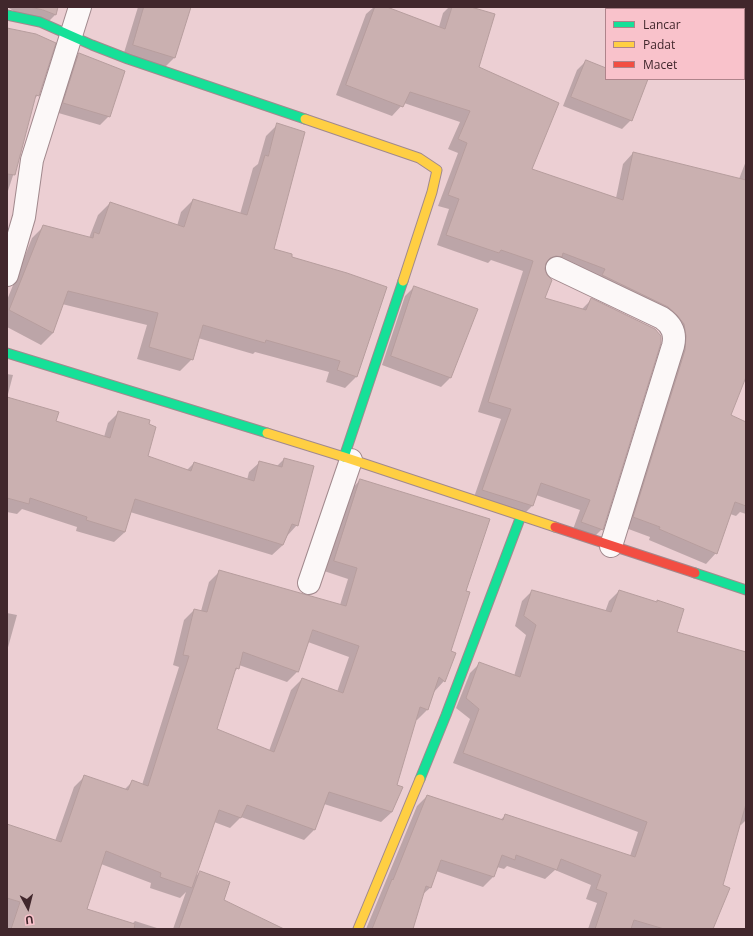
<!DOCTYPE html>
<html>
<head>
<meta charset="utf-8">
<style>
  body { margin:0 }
  #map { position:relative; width:753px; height:936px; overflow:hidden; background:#eccfd3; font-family:"Open Sans",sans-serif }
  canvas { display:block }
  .frame { position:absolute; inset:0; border:8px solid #41272c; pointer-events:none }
  .legend { position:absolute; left:605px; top:8px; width:140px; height:72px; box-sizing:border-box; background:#f9c2cb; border:1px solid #af848b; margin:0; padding:5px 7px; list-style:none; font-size:12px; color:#41272c }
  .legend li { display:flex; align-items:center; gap:8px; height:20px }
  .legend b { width:20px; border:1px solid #af848b }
  .north { position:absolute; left:8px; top:888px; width:40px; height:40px; -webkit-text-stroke:3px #f9c2cb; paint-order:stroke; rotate:173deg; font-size:11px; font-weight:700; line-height:16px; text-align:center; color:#41272c }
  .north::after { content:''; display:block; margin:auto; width:14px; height:18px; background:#41272c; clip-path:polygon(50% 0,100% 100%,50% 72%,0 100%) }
</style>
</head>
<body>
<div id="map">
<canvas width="753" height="936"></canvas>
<div class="frame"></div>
<ul class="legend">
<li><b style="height:5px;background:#16e098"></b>Lancar</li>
<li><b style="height:5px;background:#ffcf43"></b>Padat</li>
<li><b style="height:5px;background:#f24e42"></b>Macet</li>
</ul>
<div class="north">U</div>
</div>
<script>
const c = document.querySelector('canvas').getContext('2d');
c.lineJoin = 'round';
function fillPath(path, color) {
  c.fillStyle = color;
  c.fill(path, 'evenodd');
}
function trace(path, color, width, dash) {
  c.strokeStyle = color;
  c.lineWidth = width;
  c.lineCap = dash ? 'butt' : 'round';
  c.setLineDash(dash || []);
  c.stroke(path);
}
const shadow = new Path2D(`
  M7,7h50l-2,8 -13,13z
  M138,7h52l-16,51 -10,10 -41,-12z
  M374,7h10l55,20 4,-14 6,-6h18l11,61 53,101 85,29 7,-34 10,-11 106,26 7,-18v217l-1,-1 -16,39 17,7v91l-6,-2 -4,4 -6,-2 -14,39 -10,11 -57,-24 1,-3 -27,-10 48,-197 -120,-64 -7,-1 -1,34 39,10 10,-10 10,230 -10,10 -20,-7 8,-22 -44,-15 -4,11 -10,10 -49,-16 28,-81 -23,-7 45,-141 -32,-11 -3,3 -51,-18 12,-36 -11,-3 20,-53 -10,-4 12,-27 -56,-19 -12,13 -56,-21 30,-81z
  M7,29l31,66 -5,5 -15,60 -11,34z
  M79,54l30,62 -9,9 -45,-13 15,-49z
  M586,61l20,8v10h26l-1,41 -9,9 -59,-23 14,-36z
  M278,124l-5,126 17,8 67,118 -12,12 -19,-6 3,-10 -74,-20 -2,2 -55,-16 -6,21 -12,12 -43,-12 10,-34 -85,-21 -9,29 -12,12 -34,-18v-27l25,-62 12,-12 45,12 9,-23 12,-12 67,23 4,-14 12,-12 47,14 13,-46 5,-4 8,-28z
  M414,287l62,23 -26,68 -9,9 -59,-22 23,-69z
  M7,374l6,1 -6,23 48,23 49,16 4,-14 10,-10 29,44 39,14 8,-8 53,17 2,-8 11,-10 17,4 7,-7 13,66 -10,11 -4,9 -11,10 -142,-43 -5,20 -11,10 -38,-11 1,-4 -55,-18 -5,5 -10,-2z
  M360,480l105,111 -15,61 -6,29 -10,11 -6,17 -11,11 -2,-1 -19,66 -4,27 -11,10 -57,-18 -9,25 -11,11 -63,-23 -11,11 -16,-6 -20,56 6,-6 22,29 60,28h-109l13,-37 -6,6 -30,-10 1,-5 -50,-19 -16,45 47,15 3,-3 25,8h-153v-104l48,16 19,-54 11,-11 39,14 9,-9 9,4 37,-118 -6,-2 11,-45 10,-10 7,1 8,-29 11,-11 120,34 8,-26 -24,-8 26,-80zM308,642l41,15 -12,35 -35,-13 -11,11 -22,61 -53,-21 18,-58 4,-4 1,-3 48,17 11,-11z
  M532,591l73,21 4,-11 10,-10 56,42 71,20v167l-5,5 -2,-1 -17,62 -10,43h-124l9,-26 -11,-4 5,-14 -36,-15 -10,9 -38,-13 -3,3 -7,-2 -3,9 -11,11 -47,-16 -5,16 -10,9 -8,33h-47l51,-123 10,-10 73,24 5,-4 125,40 8,-24 -185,-69 17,-44 -14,-11 14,-35 10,-10 34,13 12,-41 -11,-9 7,-25z
  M7,613l10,2 -10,36z`);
const building = new Path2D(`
  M30,7h28l-2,8 -13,-5z
  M144,7h47l-16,51 -42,-13z
  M375,7h12l58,22 7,-22h19l24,7 -16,53 80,36 -27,66 91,31 10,-48 113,28v197l-15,38 15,7v84l-11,-4 -18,52 -58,-25 1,-2 -27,-10 52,-167 1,-14 -2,-12 -7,-9 -9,-8 -66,-32 3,-6 -42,-16 -1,4 -6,-1 -6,2 -4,5 -1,6 2,6 5,5 -7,18 41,12 5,-12 64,31 6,7v7l-58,187 -22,-8 9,-22 -49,-17 -8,23 -51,-16 29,-81 -23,-7 45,-141 -32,-11 -2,3 -53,-18 13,-36 -11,-4 19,-52 -9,-4 12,-28 -60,-19 -7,15 -57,-22z
  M7,28l29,6 20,9 -17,53 -3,-1 -21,80 -8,-1z
  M79,53l46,18 -15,46 -47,-14z
  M586,60l20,8v11h42l-16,42 -61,-24z
  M277,123l28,9 -31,117 18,5v3l55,16 40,14 -30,90 -20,-7 3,-9 -74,-21 -1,3 -62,-18 -10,35 -44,-13 9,-34 -90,-22 -15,42 -44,-23 34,-85 50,13 1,-6 5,2 11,-32 74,25 9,-28 54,16 18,-60 3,1z
  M414,286l64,23 -27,69 -60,-22z
  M7,397l52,15 -3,9 54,17 8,-27 32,9 -1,4 7,3 -8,29 43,15 3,-9 60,19 5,-20 23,6 2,-9 30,8 -16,60 -6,-2 -9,21 -148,-46 -10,33 -39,-12 1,-3 -57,-19 -1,6 -22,-6z
  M360,479l130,40 -24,72 4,1 -19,59 5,2 -11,29 -6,-5 -11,33 -8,-3 -23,78 6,2 -11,25 -63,-20 -14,38 -68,-25 -6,13 -22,-8 -27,78 -32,-11 1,-4 -55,-22 -19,58 48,15 -1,5h-123l9,-27 -13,-4v-74l54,18 23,-67 44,15 4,-10 16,6 41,-130 -6,-1 11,-46 13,3 12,-42 127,36 11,-38 -23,-7zM313,630l46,16 -16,47 -41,-15 -28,74 -57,-23 19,-61 3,1 4,-17 55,20z
  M532,590l79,22 8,-22 38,12v-2l27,9 -7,23 69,20v152l-23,81 7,3 -17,41h-49l-30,-9 -3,9h-36l12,-36 -11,-4 5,-14 -40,-16 -4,11 -41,-15 -1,5 -13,-5 -8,22 -53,-17 -10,28 -5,-2 -13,43h-41l20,-50 1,1 34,-85 76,25 2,-6 130,43 12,-35 -184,-69 16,-44 -13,-11 13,-36 41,15 16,-52 -12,-9z
  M200,871l30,11 -6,18 60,29h-105z`);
const street = new Path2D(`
  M557,268l105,50c10,7 14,16 11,28l-62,200
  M7,275l17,-58 8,-57 48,-153
  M309,583l42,-123`);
const fast = new Path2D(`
  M7,15l33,7 52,23 36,14 177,60
  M7,353l260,80
  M344,457l59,-176
  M695,573l51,17
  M420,779l26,-64 75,-199`);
const slow = new Path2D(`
  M305,119l114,39 18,12 -5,22 -29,89
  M267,433l77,24 211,70
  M358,929l62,-150`);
const jam = new Path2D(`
  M555,527l140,46`);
fillPath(shadow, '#0003');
fillPath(building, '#cab0b0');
trace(building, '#b69d9d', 1);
trace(street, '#a1898d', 24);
trace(fast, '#a1898d', 11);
trace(slow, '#a1898d', 11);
trace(jam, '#a1898d', 11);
trace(street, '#fcf8f8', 22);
trace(fast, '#16e098', 9);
trace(slow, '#ffcf43', 9);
trace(jam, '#f24e42', 9);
</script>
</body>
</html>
